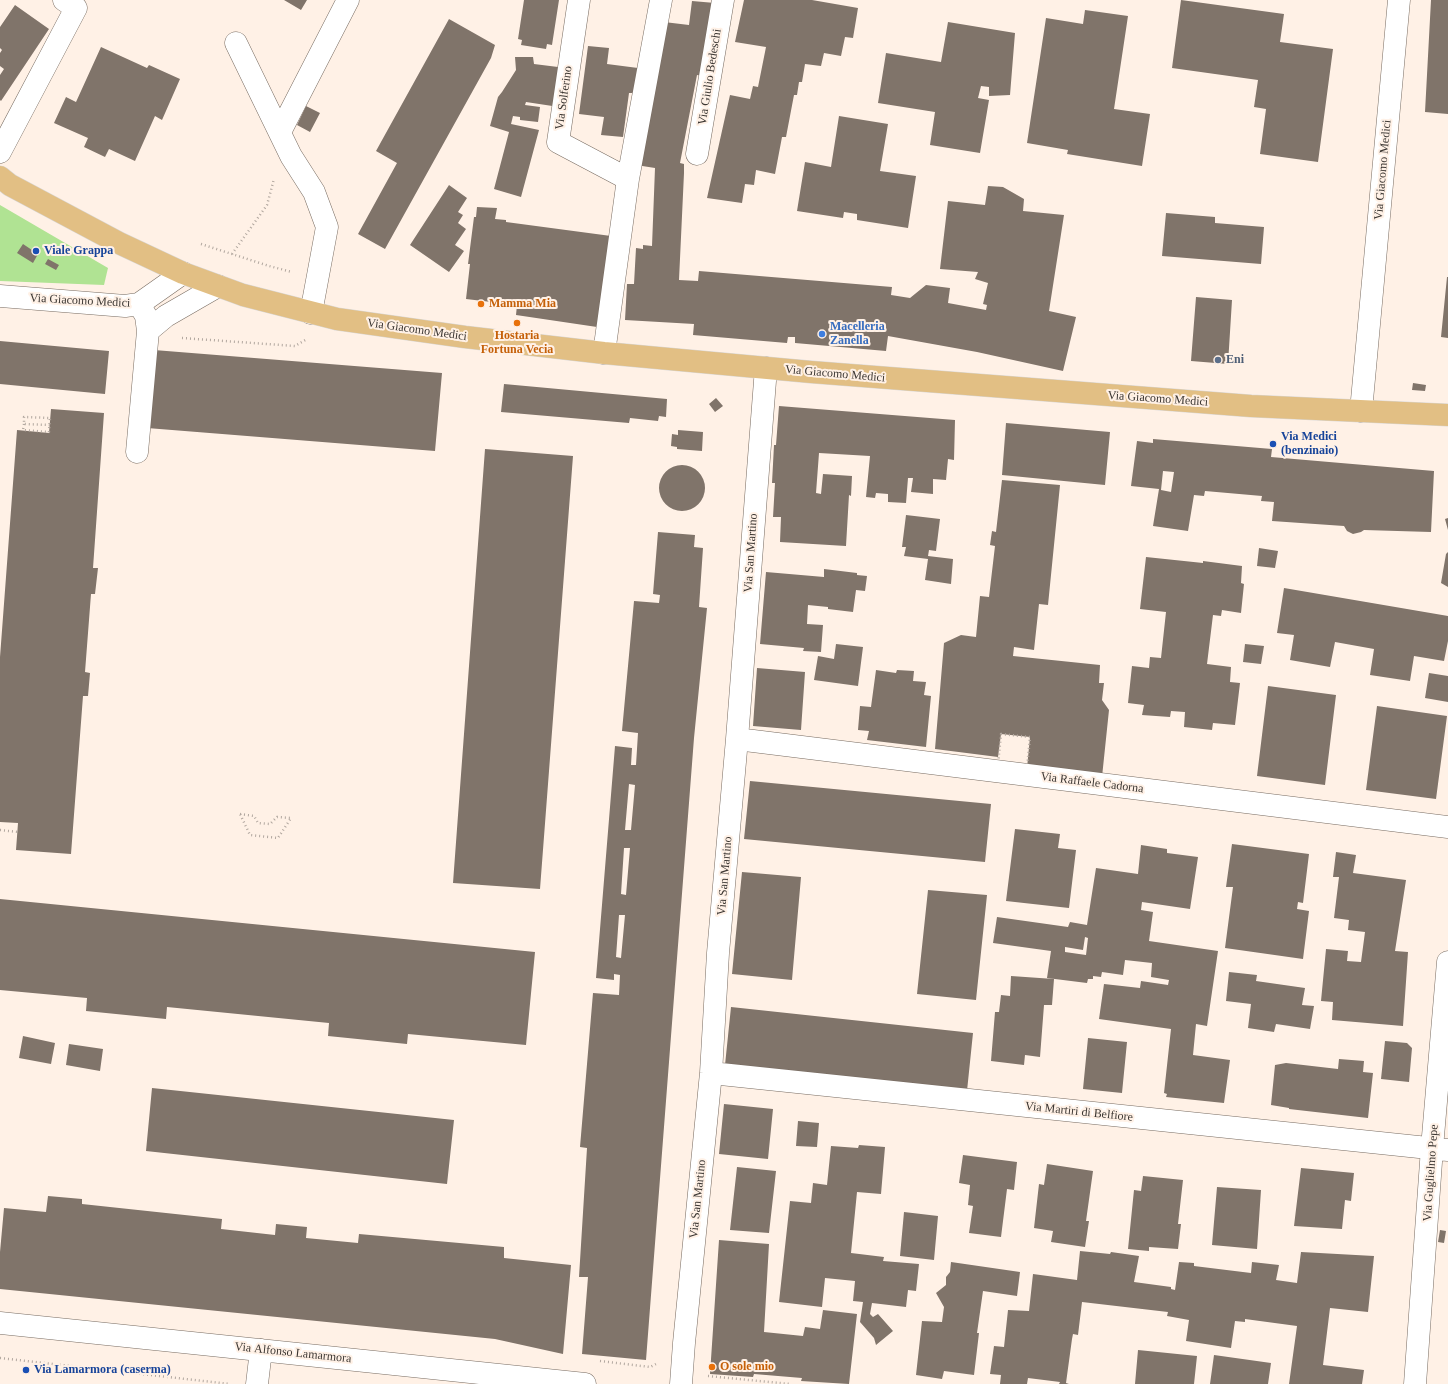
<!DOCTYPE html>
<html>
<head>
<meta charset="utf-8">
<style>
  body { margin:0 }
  canvas { display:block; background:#fff1e6 }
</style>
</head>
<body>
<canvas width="1448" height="1384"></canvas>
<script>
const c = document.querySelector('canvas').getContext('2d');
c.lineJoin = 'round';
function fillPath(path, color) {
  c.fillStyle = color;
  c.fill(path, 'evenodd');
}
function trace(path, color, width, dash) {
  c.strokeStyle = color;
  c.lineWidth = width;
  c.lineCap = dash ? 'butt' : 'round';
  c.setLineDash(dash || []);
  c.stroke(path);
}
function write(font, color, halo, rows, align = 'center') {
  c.font = font + ' Georgia,serif';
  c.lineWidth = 4;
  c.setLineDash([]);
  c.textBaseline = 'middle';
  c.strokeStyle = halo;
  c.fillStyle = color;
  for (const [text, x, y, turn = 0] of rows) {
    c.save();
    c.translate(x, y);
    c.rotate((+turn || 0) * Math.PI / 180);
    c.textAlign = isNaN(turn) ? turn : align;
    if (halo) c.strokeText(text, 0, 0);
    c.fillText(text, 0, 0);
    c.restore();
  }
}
const green = new Path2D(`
  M0,205l108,63 -4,17 -104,-4z`);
const building = new Path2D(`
  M284,0h23l-6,10z
  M524,0h35l-7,45 -5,-1 -1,5 -25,-4 1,-5 -4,-1z
  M744,0h68l46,8 -5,30 -8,-1 -4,19 -17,-3 -3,13 -16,-2 -3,18h-3l-2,13h-3l-8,42h-4l-7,37 -19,-4 -2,15 -9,-1 -3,19 -35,-5 23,-103 20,4 3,-13 5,1 8,-40 -31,-5z
  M1181,0l103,14 -4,28 53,7 -15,113 -58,-8 6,-45 -12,-2 4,-27 -86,-12z
  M1431,0h17v114l-23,-2z
  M692,1l23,2 -13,73 -5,-1 -17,88 4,1v9l-5,107 19,1 1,-10 193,16 -1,8 19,3 16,-13 24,3 -2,15 38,7 1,-5 -4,-1 5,-21 -13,-4 3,-7 -38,-3 8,-68 37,4 3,-19 15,1 21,12 -1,12 41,4 -15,96 27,6 -13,54 -86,-19 -89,-16 -2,15 -91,-8v-6h-7l-1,6 -94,-8 1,-11 -69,-4 2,-36h7l2,-36 7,1v-4l9,1 3,-78 -19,-3 28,-143 25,3z
  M15,5l34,24 -48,72 -1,-1v-25l4,-6 -4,-3v-13l2,-3 -2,-2v-21z
  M1085,10l43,6 -14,93 36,5 -8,52 -75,-12 1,-4 -41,-7 19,-125 37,6z
  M449,19l46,26 -4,13 -106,191 -27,-15 39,-71 -21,-12z
  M948,22l67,11 -5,62 -21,1v-9l-8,-1 -3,12 11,2 -9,53 -50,-8 5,-33 -57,-9 8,-50 55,9z
  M588,46l21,2 -2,16 31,4 -4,25h-5l-6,44 -22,-2 3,-18 -25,-3z
  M101,47l46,21 2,-3 31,14 -18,41 -7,-4 -20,45 -26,-12 -4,8 -21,-10 4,-9 -34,-15 12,-26 10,5z
  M515,57h18l1,7 32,4 -7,39 -33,-5 -1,3 15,2 -2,15 -18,-2v-3l-7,-1 -2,8 28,6 -18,67 -27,-8 15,-57 -19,-6 8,-29 4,-5 14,-22z
  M306,106l14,7 -10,19 -13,-7z
  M839,116l49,8 -8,47 36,5 -8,52 -51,-8v-6l-13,-2 -1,6 -46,-7 8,-49 26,5z
  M449,185l18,13 -9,14 5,3 -5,8 8,6 -11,16 9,6 -15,21 -39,-27z
  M477,207l20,1 -2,11 11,1v2l105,14 -14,91 -81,-12 1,-10 -51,-6 4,-35h-2l6,-47h2z
  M1166,213l49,4v6l49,4 -3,37 -99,-8z
  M23,244l15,10 -5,9 -16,-10z
  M48,259l11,6 -3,5 -11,-6z
  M1447,277h1v61l-7,-1z
  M1196,297l36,3 -4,64 -37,-3z
  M0,341l109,10 -4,43 -105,-10z
  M154,350l288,23 -7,78 -288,-23z
  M1413,383l13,2 -1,6 -13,-1z
  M504,384l163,15 -1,18 -7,-1 -1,5 -28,-3 -1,5 -128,-11z
  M716,398l7,8 -8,6 -6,-8z
  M779,406l176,14 -1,40 -6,-1 -2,21 -13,-1v15l-22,-2 2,-14h-5l-2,25 -18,-1v-8l-12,-1 -1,5 -9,-1 4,-41 -51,-3 -3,40 5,1 2,-20 29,2 -1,20 -2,-1 -3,51 -66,-4 1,-25h-8l2,-34h-3l2,-38h2z
  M51,409l53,4 -11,155h5l-3,26h-4l-6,78 5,1 -2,23h-5l-12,158 -55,-4 2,-27 -18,-1v-165l17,-227 32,3z
  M1006,423l104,9 -5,53 -103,-10z
  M678,430l25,2 -1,19 -25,-2v-2l-6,-1 1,-12 6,1z
  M1153,439l119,10 -1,8 163,14 -3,61 -67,-2 -3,2 -8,2 -6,-3 -3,-5 -72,-5 2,-19 -13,-1 1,-5 -57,-5 -1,5 -10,-1 -6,36 -35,-5 6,-37 -28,-3 6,-45 16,2zM1163,471l11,1 -3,20 -10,-2z
  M485,449l88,7 -33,433 -87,-6z
  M659 488a23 23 0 1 1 46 0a23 23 0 1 1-46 0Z
  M1002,480l58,5 -12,120 -9,-1 -5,46 -20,-3 -1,9 87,9 -1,18h5l-2,17 7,10 -7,67 -75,-9 3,-31 -29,-3 -3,23 -63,-8 9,-106 17,-8 15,2 4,-41 9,1 6,-51 -5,-1 2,-14 4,1z
  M906,515l34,4 -4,32 -7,-1 -1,6 25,3 -2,25 -26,-4 3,-21 -24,-3 2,-9h-4z
  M1448,518v12l-3,-11z
  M658,532l37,3 -1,12 9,1 -4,59 8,1 -13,130 -48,622 -64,-6 6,-77h-9l8,-129 -7,-1 13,-154 26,2 1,-20 -6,-1v6l-18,-2 19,-232 17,2 -1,17h5l2,-32 -16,-2 12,-130 25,2 1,-8 -7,-1zM629,784l6,1 -4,45h-6zM624,848h6l-4,47 -5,-1zM619,915h6l-4,43 -5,-1z
  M1259,548l19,3 -3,17 -18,-2z
  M1448,552v35l-7,-4 5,-29z
  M1146,557l57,6v-2l39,5 -1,17 3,1 -3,29 -19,-3 -1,6 -8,-1 -6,49 24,3 -1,15 10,1 -5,42 -22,-2 -1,7 -28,-3 1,-15 -14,-1 -1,6 -28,-2 2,-10 -16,-2 4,-37 17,2 1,-11 11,1 5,-46 -26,-3z
  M824,569l33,4v2l10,1 -2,15 -9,-1 -3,22 -25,-3v-2l-20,-2 -1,19 16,1 -2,27 -18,-1 1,-3 -44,-4 6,-72 58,5z
  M1284,588l164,28v25l-4,20 -30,-5 -4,25 -40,-6 4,-26 -39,-7 -5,25 -40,-7 4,-25 -17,-2z
  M836,644l27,3 -5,39 -44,-6 4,-24 16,3z
  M1245,644l19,2 -3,18 -18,-2z
  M757,668l48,4 -4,58 -48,-4z
  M876,670l20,3 1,-3 17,1 -1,10 13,1 -2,13 7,1 -5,51 -59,-7 2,-9 -11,-1 2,-24 11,1z
  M1429,673l19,3v26l-23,-4z
  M1268,686l68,9 -11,90 -68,-9z
  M1377,706l70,10 -11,83 -70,-9z
  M750,781l241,23 -6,58 -241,-23z
  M1015,829l45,5 -2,14 18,2 -7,58 -63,-7z
  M1232,844l77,10 -6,49 -5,-1 -1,7 12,2 -6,48 -78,-11 8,-61h-7z
  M1141,845l26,4v4l31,4 -8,52 -48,-7 -1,8 12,2 -4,29 69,10 -11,75 -11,-2 -3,31 37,5 -6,43 -58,-6 1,-3 -3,-1 7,-64 -72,-10 5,-35 36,4 1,-7 27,4 1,-5 -18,-3 1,-14 -27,-3 -2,15 -21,-3 -1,5 -8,-1v3h-5l-1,4 -40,-5 4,-27 -58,-8 4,-26 71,10 2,-5 17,3 9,-57 42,6zM1085,937l3,1 -2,17 -21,-3v-5l18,3z
  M1336,852l20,3 -3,18 53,7 -11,71 13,1 -5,74 -71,-6 1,-18 -12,-1 5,-52 22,2 -1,10 14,1 4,-30 -17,-2 1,-10 -15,-2 5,-41h-6z
  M742,872l59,5 -9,103 -60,-6z
  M928,890l59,5 -11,105 -59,-6z
  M0,899l535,53 -9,93 -118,-11 -1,10 -79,-8 1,-13 -162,-16 -1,12 -80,-8 1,-13 -87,-8z
  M1229,972l28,3 -1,6 49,7 -3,17 12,1 -4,23 -34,-5 -2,8 -26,-4 3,-24 -25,-3z
  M1011,976l43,3 -2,26h-8l-4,52 -15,-2 -1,10 -33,-4 4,-49h4l2,-17 9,1z
  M731,1007l242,26 -6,58 -242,-26z
  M23,1036l32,7 -4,21 -32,-6z
  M1088,1038l39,4 -5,51 -39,-4z
  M1385,1041l22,2 5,5 -3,34 -28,-3z
  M69,1044l34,5 -3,22 -34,-6z
  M1339,1059l25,2 -1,11 10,1 -5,45 -79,-9v-1l-18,-3 4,-40 11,-2 52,6z
  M152,1088l302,32 -7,64 -301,-33z
  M724,1104l49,5 -5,50 -49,-5z
  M798,1121l21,2 -2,24 -21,-1z
  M859,1145l26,2 -4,47 -24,-2 -6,61 33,4 -1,4 36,3 -3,27 -8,-1 -2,17 -34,-4 -2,11 3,3 5,-3 15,17 -17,14 -2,-7 -14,-16 3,-20 -10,-1 2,-20 -30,-3 -3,29 -43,-5 11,-101 21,2 2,-20 14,2 4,-39 27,2z
  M963,1155l54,7 -3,28 -7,-1 -6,48 -32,-4 4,-27 -5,-1 2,-20 -11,-2z
  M1047,1164l46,7 -7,50h3l-4,26 -34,-5 2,-11 -19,-3 5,-44 5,1z
  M737,1167l39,4 -7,62 -39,-3z
  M1301,1168l53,5 -3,28 -6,-1 -3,29 -48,-3z
  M1143,1176l40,4 -5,44h3l-3,25 -29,-2v4l-21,-2 6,-59 7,1z
  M1217,1187l44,3 -4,59 -45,-4z
  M48,1196l34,3v5l140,15 -1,10 54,6 1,-11 31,3 -1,11 52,5 1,-9 145,13v11l67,7 -8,89 -68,-15 -495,-50v-37l4,-44 42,4z
  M904,1212l34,4 -4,44 -34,-4z
  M1440,1230l6,1 -2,12 -6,-1z
  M719,1240l50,4 -5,88 39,4 2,-9 15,2 3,-19 34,4 -8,70 -48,-3 1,-3 -48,-4 -1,3 -43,-3z
  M1080,1251l30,3 1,-2 28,4 -5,26 37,5v2l4,1 4,-28 15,1v3l57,7 1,-11 27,3 -3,15 21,3 4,-31 73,4 -6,56 -38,-4 -7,57 41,5 -2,14h-73l8,-58 -52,-7v3l-10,-1 -4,27 -45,-7 3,-21 -22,-4 1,-4 -86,-10 -4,33 -5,-1 -1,5 -6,44 3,1h-10l1,-2 -32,-4 -1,6h-27l1,-9 -11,-1 4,-28 10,1 4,-37 21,1 4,-37 44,6z
  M951,1262l69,10 -3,24 -34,-5 -6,42h2l-5,42 -30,-4 -2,8 -26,-4 6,-54 20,1 2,-15 -8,-14 10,-8v-8l4,-5z
  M1138,1350l59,6 -3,28h-59z
  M1214,1355l57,8 -3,21h-58z`);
const path = new Path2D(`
  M201,244l68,22 23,6
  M232,254l35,-49 7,-26
  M182,338l113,8 12,-7
  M24,424l-1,6 26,2 1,-14 -26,-1v7l26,1
  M1001,734l29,3 -3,31 -29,-3z
  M240,814l14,2 4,7 12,1 7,-7 14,1 -13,20 -28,-3z
  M0,830l18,2
  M0,1358l230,26
  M600,1361l50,6 6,-3
  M708,1376l82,8`);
const minor = new Path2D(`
  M579,0l-21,142 70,37
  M236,43l55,113 23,36 13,35 -16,86
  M280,132l68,-132
  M0,152l76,-144 -12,-8
  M697,154l26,-154
  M0,296l125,10 14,-2 44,-31
  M148,331l18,-15 52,-30
  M604,353l24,-174 33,-179
  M1361,411l38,-411
  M137,452l11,-121 -2,-15 -7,-12
  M737,739l711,88
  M711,1073l737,77
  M0,1323l585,61
  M257,1384l4,-34
  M681,1384l3,-41 27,-270 7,-120 19,-214 29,-371
  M1415,1384l17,-236 16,-186`);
const major = new Path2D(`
  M0,177l10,8 109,58 64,30 60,22 94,24 128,18 139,16 207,19 440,34 197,9`);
const markers = [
  [36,251,4,"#1a4fb4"],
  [481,304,4,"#e8710a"],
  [517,323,4,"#e8710a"],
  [822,334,4,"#3f7fe0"],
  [1218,360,4,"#5c6f8a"],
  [1273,444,4,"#1a4fb4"],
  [712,1367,4,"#e8710a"],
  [26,1370,4,"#1a4fb4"]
];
const streetNames = [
  ["Via Giulio Bedeschi",710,77,-81],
  ["Via Solferino",564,98,-82],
  ["Via Giacomo Medici",1383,170,-85],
  ["Via Giacomo Medici",80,301,3],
  ["Via Giacomo Medici",417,330,8],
  ["Via Giacomo Medici",835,374,5],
  ["Via Giacomo Medici",1158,399,4],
  ["Via San Martino",751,553,-86],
  ["Via Raffaele Cadorna",1092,783,7],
  ["Via San Martino",725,876,-85],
  ["Via Martiri di Belfiore",1079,1112,6],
  ["Via Guglielmo Pepe",1431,1173,-86],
  ["Via San Martino",698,1199,-84],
  ["Via Alfonso Lamarmora",293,1353,6]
];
const transitNames = [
  ["Viale Grappa",44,251],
  ["Via Medici",1281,437],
  ["(benzinaio)",1281,451],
  ["Via Lamarmora (caserma)",34,1370]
];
const foodNames = [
  ["Mamma Mia",489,304],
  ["Hostaria",517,336,"center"],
  ["Fortuna Vecia",517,350,"center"],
  ["O sole mio",720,1367]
];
const shopNames = [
  ["Macelleria",830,327],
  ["Zanella",830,341]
];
const serviceNames = [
  ["Eni",1226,360]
];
fillPath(green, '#b0e393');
fillPath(building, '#80746a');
trace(minor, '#786c62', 23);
trace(major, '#d8d7d6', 23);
trace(path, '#b1a79f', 2.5, [1, 3]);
trace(minor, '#fff', 22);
trace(major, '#e2bf84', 22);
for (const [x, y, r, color] of markers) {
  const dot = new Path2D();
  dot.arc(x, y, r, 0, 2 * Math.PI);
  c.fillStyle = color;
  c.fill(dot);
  trace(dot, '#fff1e6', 1.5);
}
write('12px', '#3b3632', '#fff1e6', streetNames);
write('bold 12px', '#164399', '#fff1e6', transitNames, 'left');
write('bold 12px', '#c56008', '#fff1e6', foodNames, 'left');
write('bold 12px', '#366cbe', '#fff1e6', shopNames, 'left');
write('bold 12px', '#4e5e75', '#fff1e6', serviceNames, 'left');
</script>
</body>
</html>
